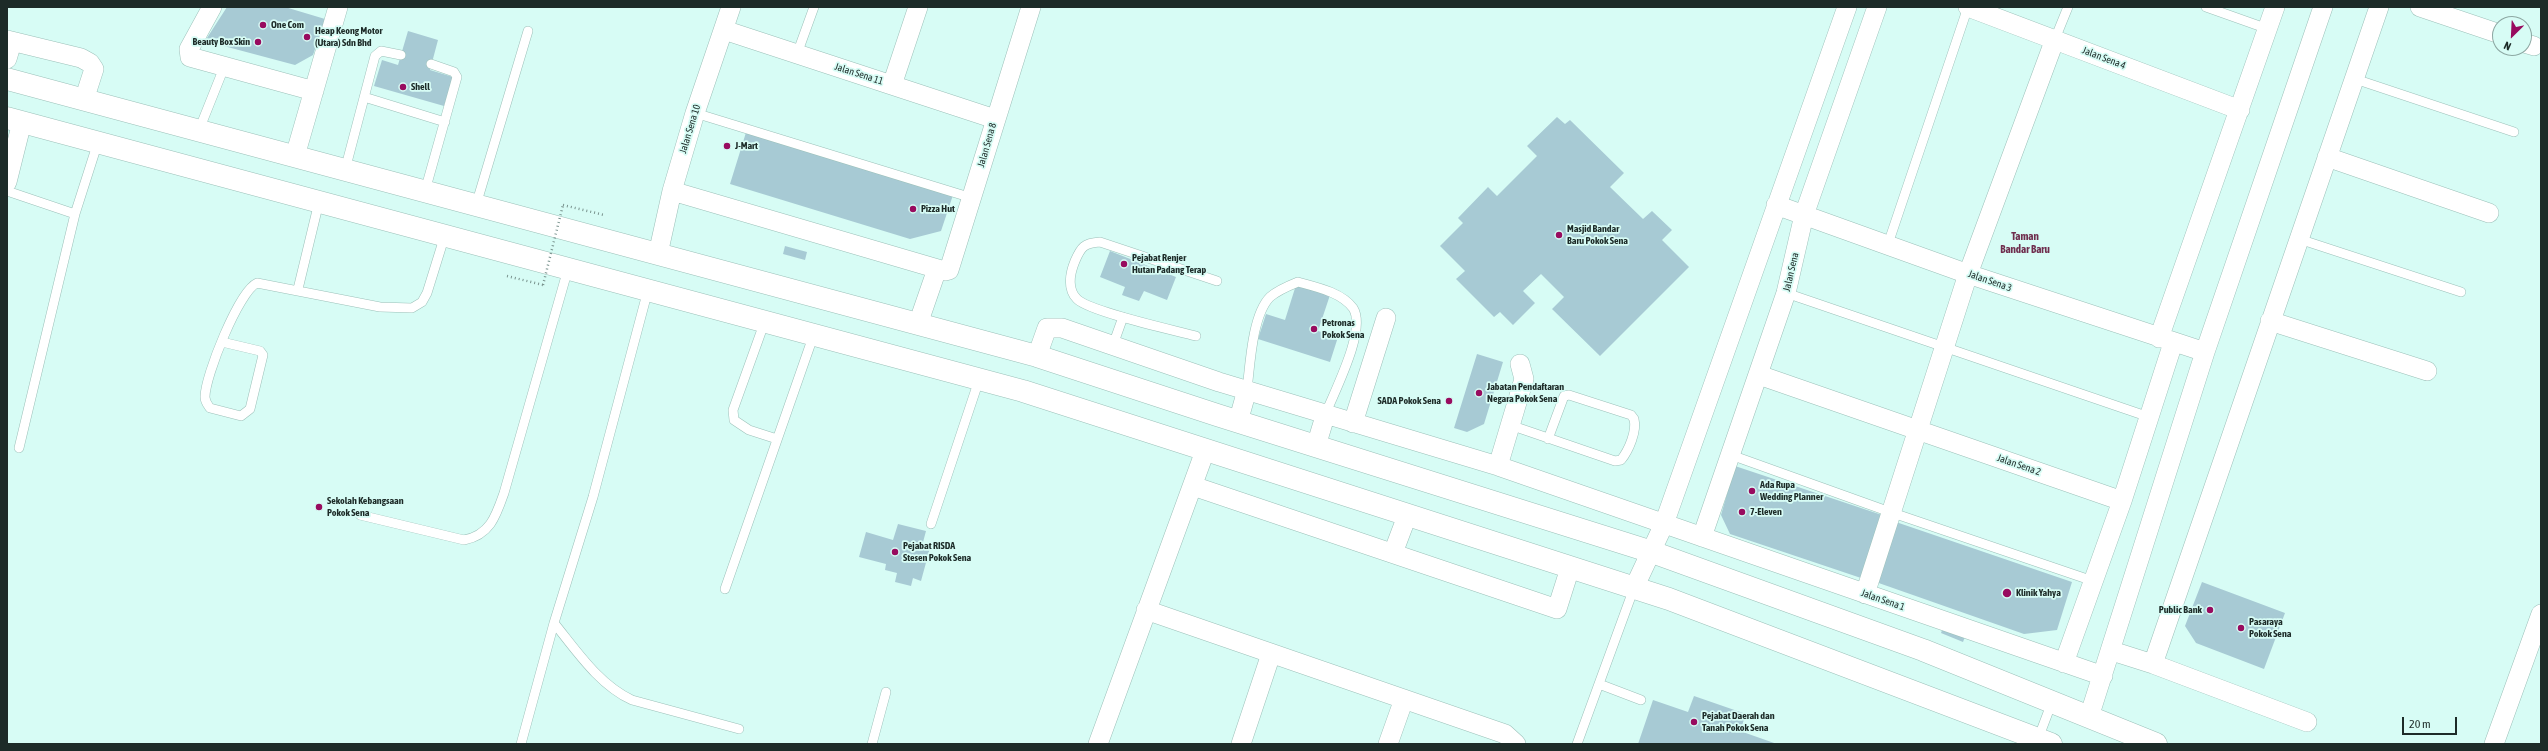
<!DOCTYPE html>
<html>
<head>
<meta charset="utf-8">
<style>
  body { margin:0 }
  #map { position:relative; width:2548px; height:751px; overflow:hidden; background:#d7fcf5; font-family:"Asap Condensed",sans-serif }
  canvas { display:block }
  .frame { position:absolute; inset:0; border:8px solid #1d2b28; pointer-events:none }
  .north { position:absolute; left:2492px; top:16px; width:40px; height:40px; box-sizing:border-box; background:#d7fcf5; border:1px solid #8da8a3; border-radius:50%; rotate:204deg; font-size:11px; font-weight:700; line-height:16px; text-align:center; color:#1d2b28 }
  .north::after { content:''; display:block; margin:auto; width:14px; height:18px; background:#980b5f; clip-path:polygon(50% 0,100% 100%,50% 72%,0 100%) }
  .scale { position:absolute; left:2402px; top:717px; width:55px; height:18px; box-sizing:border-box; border:2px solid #1d2b28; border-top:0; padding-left:5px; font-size:12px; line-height:14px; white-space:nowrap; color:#1d2b28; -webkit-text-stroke:3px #d7fcf5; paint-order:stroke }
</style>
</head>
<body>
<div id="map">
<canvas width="2548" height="751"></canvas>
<div class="frame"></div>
<div class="north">N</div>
<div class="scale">20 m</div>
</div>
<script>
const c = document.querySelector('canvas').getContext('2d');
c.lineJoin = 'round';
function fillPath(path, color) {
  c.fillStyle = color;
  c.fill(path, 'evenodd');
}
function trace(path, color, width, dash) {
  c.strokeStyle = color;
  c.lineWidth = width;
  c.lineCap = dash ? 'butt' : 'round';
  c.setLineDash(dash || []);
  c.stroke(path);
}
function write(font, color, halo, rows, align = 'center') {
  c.font = font + ' "Asap Condensed",sans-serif';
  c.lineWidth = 3.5;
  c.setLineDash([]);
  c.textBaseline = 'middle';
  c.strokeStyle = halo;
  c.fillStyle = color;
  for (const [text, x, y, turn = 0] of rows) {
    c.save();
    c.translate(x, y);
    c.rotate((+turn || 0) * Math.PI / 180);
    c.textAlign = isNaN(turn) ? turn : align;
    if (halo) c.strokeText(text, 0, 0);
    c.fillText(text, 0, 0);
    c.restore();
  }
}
const building = new Path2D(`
  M227,7h58l40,12 -12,36 -18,10 -90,-24z
  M408,31l30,9 -8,30 23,7 -9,29 -70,-20 8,-26 16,5z
  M1557,117l8,7 5,-4 54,53 -14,14 33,32 9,-8 20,19 -10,10 27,27 -89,89 -48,-47 12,-12 -23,-23 -18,17 12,12 -22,22 -13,-13 -6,5 -38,-38 9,-8 -25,-25 23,-23 -5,-5 30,-31 9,9 40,-40 -10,-10z
  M748,126l206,66 -13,39 -31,8 -180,-55z
  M785,246l22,6 -2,8 -22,-6z
  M1110,251l66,26 -9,23 -23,-9 -5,10 -17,-6 3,-8 -25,-10z
  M1296,285l34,10 -12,36 20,6 -8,25 -72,-23 8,-25 19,6z
  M1477,354l26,8 -19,62 -17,8 -13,-4z
  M1735,466l147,49 -21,63 -131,-44 -9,-19z
  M1893,521l179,61 -15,48 -33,4 -151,-53z
  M898,524l28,7 -4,15 8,2 -9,33 -8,-3 -2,8 -16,-4 2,-9 -12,-3 1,-6 -27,-7 7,-25 27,8z
  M2202,582l83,31 -21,56 -68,-26 -11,-17z
  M1944,625l22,9 -3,8 -22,-9z
  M1694,696l52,18 -6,17 37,13h-139l15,-44 35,12z`);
const path = new Path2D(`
  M563,205l41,10
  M507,276l36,9`);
const lane = new Path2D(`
  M2206,7l62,22
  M2055,39l13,-32
  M797,54l17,-47
  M2355,79l159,53
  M364,97l81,25
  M695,113l277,85
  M199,130l26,-65
  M345,170l30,-114 6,-5 20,4
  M7,191l68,23
  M425,191l32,-114 -3,-5 -23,-8
  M476,205l52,-174
  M2299,239l162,53
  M1888,244l80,-237
  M298,289l21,-87
  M1786,293l363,124
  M765,321l-32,89 1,10 15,10 28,9
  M1196,336c-22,-6 -106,-24 -119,-37 -10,-10 -7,-26 -2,-38 6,-14 9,-18 25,-19l117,39
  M222,342l38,9 3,4 -13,54 -9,7 -31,-8c-2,-3 -5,-6 -5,-11 0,-21 34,-106 52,-114l123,24 32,1 10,-6 5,-9 18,-58
  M1113,345l10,-28
  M1247,390c3,-24 5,-75 23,-93 8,-7 18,-11 28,-15 18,5 43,10 55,26 14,21 -18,82 -27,105
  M1510,425l105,36 6,-1c8,-10 16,-29 13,-41l-3,-4 -62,-20 -5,1 -16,43
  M19,448l56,-234 23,-72
  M1731,455l159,57 203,69
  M360,515l104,25c26,-5 32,-24 40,-47l64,-224
  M931,524l48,-144
  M725,589l89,-255
  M554,623c22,27 45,62 78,77l107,29
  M1599,684l42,16
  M2038,739l14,-37
  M521,744l33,-121 39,-126 55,-207
  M872,744l14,-52
  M1577,744l57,-156`);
const street = new Path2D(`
  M212,7l-23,42 1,8 124,34
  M1968,7l272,103
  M2420,7l80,27
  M724,30l271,89
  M7,40l74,18 9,5 4,6 -10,31
  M2524,43l10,3
  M7,59l5,-17
  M892,85l26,-78
  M295,156l43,-149
  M2327,157l162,56
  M7,182l15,-60
  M672,191l273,80 4,-1 82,-263
  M1776,205l192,69 237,78
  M658,254l14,-63 23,-78 36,-106
  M2270,321l157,50
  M918,324l19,-55
  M2159,338l116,-331
  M1037,356l10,-28h15l157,54 279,84 605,210
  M1759,375l363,126
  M1238,422l9,-32
  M1353,423l33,-105
  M1316,446l10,-33
  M1498,466l26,-87 -4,-15
  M1193,486l364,123 13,-41
  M1702,537l84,-244 18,-78 73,-208
  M1393,553l14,-37
  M1634,588l30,-64 183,-517
  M1865,594l103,-320 87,-235
  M1146,610l359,124 11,10
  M2112,651l41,13 154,58
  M2064,663l58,-162 51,-158
  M2153,664l226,-657
  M2089,717l116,-365 118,-345
  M1098,744l107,-293
  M1241,744l30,-90
  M1388,744l16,-45
  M2494,744l47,-130`);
const highway = new Path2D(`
  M7,79l1030,277 180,59 435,137 271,98 233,94
  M7,118l1016,273 646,208 382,145`);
const pathBridge = new Path2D(`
  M543,285l20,-80`);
const markers = [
  [263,25,4,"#980b5f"],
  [307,37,4,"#980b5f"],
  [258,42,4,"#980b5f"],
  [403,87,4,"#980b5f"],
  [727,146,4,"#980b5f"],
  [913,209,4,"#980b5f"],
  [1559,235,4,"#980b5f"],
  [1124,264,4,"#980b5f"],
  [1314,329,4,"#980b5f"],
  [1479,393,4,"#980b5f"],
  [1449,401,4,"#980b5f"],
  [1752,491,4,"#980b5f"],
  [319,507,4,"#980b5f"],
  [1742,512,4,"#980b5f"],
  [895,552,4,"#980b5f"],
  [2007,593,5,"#980b5f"],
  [2210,610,4,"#980b5f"],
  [2241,628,4,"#980b5f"],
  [1694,722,4,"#980b5f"]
];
const poiNames = [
  ["One Com",271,25],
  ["Heap Keong Motor",315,31],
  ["(Utara) Sdn Bhd",315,43],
  ["Beauty Box Skin",250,42,"right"],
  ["Shell",411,87],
  ["J-Mart",735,146],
  ["Pizza Hut",921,209],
  ["Masjid Bandar",1567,229],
  ["Baru Pokok Sena",1567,241],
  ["Pejabat Renjer",1132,258],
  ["Hutan Padang Terap",1132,270],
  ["Petronas",1322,323],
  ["Pokok Sena",1322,335],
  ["Jabatan Pendaftaran",1487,387],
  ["Negara Pokok Sena",1487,399],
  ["SADA Pokok Sena",1441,401,"right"],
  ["Ada Rupa",1760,485],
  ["Wedding Planner",1760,497],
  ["Sekolah Kebangsaan",327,501],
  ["Pokok Sena",327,513],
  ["7-Eleven",1750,512],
  ["Pejabat RISDA",903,546],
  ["Stesen Pokok Sena",903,558],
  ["Klinik Yahya",2016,593],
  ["Public Bank",2202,610,"right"],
  ["Pasaraya",2249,622],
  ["Pokok Sena",2249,634],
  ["Pejabat Daerah dan",1702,716],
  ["Tanah Pokok Sena",1702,728]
];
const streetNames = [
  ["Jalan Sena 4",2104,58,21],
  ["Jalan Sena 11",859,74,18],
  ["Jalan Sena 10",690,129,-73],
  ["Jalan Sena 8",987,145,-74],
  ["Jalan Sena",1791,272,-77],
  ["Jalan Sena 3",1990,281,19],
  ["Jalan Sena 2",2019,465,19],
  ["Jalan Sena 1",1883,600,19]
];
const neighbourhoodNames = [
  ["Taman",2025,237],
  ["Bandar Baru",2025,250]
];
fillPath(building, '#a7cad4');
trace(lane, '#9cc0b9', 10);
trace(street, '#9cc0b9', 20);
trace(highway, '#9cc0b9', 23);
trace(path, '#79938e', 2.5, [1, 3]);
trace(lane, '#fff', 9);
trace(street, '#fff', 19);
trace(highway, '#fff', 22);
trace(pathBridge, '#79938e', 2.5, [1, 3]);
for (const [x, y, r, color] of markers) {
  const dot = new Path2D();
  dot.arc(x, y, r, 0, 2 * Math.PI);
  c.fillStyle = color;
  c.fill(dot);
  trace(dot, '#d7fcf5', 1.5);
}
write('bold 10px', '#1d2b28', '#d7fcf5', poiNames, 'left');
write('10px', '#1d2b28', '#d7fcf5', streetNames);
write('bold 11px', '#6f2e4e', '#d7fcf5', neighbourhoodNames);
</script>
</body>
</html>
